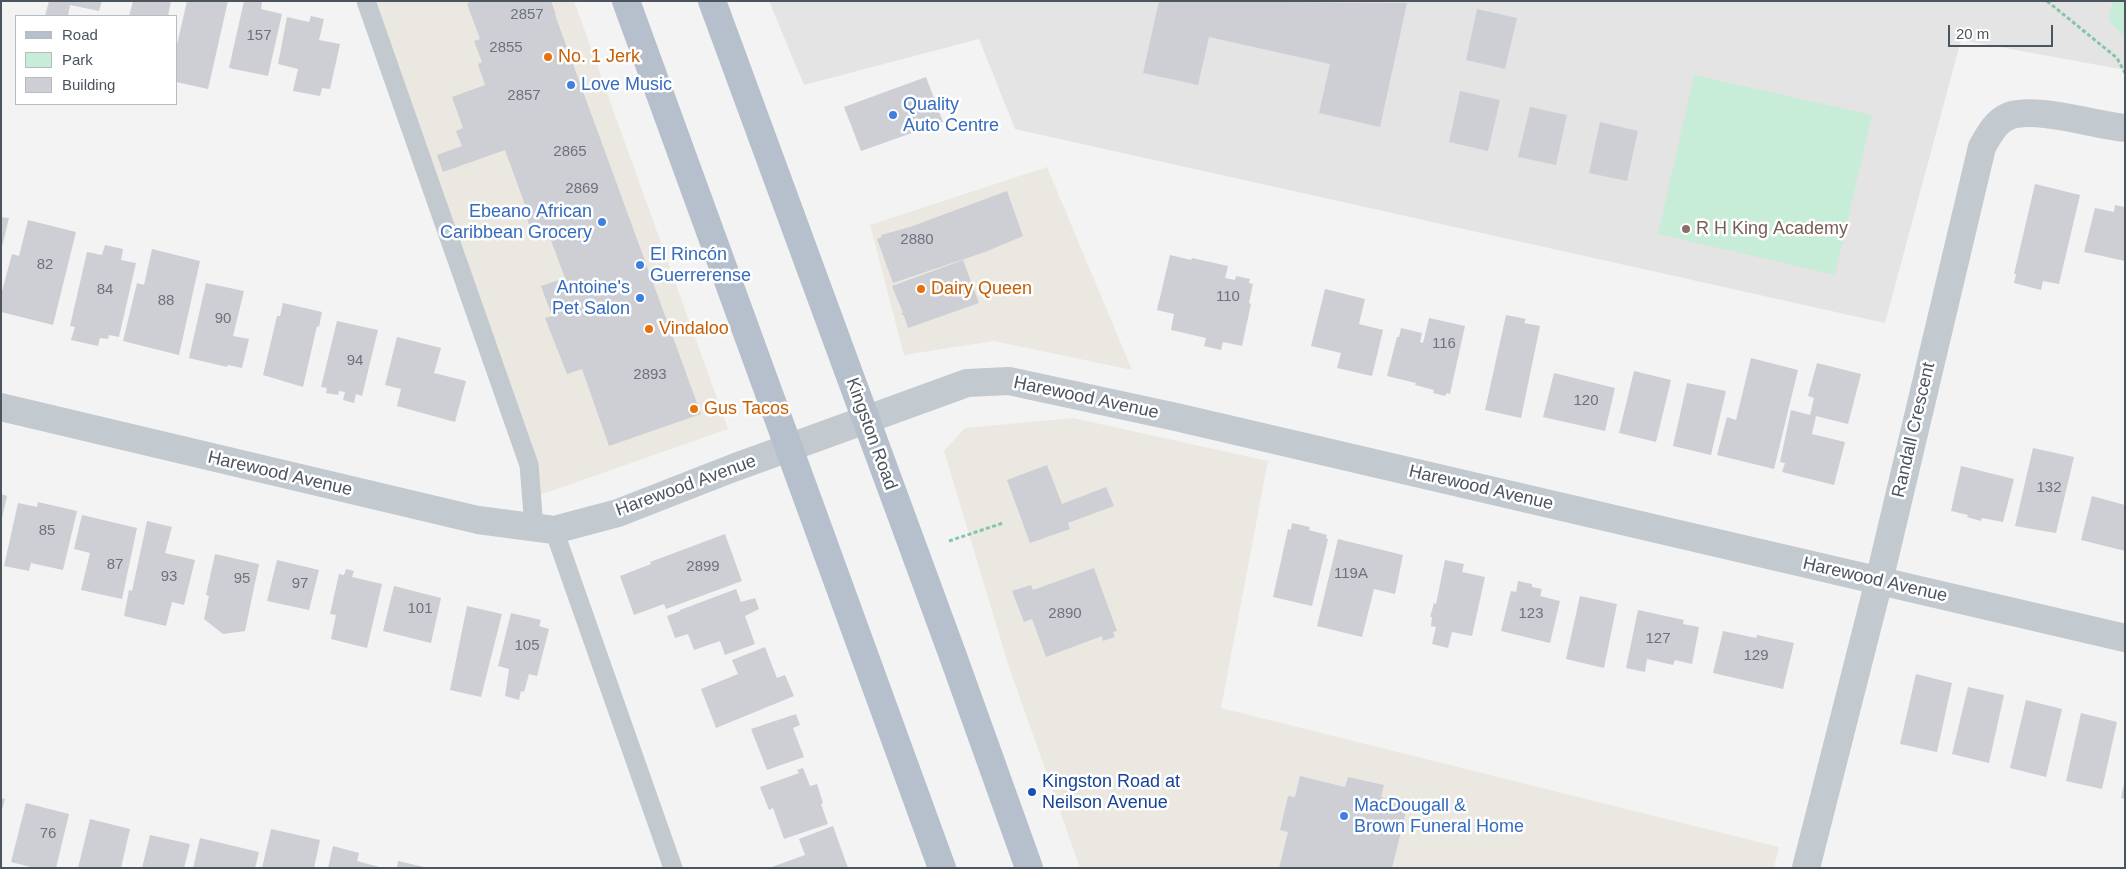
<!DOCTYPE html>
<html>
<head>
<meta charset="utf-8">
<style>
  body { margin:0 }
  #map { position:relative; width:2126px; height:869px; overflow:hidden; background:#f4f3f3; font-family:Helvetica,sans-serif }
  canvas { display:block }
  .frame { position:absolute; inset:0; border:2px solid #4c545e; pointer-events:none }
  .legend { position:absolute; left:15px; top:15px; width:162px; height:90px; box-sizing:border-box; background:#fff; border:1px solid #b7bbbf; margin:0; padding:6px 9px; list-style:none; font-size:15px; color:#4c545e }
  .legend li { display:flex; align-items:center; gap:10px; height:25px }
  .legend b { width:25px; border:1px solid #b7bbbf }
  .scale { position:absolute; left:1948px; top:25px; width:105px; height:22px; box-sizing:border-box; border:2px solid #4c545e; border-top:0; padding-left:6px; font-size:15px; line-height:18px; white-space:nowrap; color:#4c545e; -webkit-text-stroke:4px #fff; paint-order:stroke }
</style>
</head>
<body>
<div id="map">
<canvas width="2126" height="869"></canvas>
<div class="frame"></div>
<ul class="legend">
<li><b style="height:6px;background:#b6c0cd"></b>Road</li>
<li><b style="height:14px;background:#c7ecd8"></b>Park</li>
<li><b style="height:14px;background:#cdcfd4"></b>Building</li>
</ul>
<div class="scale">20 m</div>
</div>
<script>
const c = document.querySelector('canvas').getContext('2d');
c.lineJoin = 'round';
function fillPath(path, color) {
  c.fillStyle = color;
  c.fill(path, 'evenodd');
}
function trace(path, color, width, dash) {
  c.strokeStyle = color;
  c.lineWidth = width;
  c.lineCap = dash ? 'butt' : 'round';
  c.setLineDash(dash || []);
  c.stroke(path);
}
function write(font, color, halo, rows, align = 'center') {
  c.font = font + ' Helvetica,sans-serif';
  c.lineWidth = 5;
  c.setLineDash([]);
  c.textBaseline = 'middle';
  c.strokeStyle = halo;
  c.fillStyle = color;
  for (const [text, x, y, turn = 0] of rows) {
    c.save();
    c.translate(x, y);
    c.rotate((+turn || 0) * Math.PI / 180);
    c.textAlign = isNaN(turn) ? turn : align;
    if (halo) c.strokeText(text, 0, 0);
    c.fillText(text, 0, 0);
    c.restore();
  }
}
const commercial = new Path2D(`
  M360,1h214l154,428 -194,68z
  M1047,167l85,203 -138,-29 -90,14 -34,-130z
  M1073,418l195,43 -47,247 558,139 -5,21h-694l-72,-204 -64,-213 21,-23z`);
const education = new Path2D(`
  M769,1h1356v69l-164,-30 -76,283 -870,-194 -36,-90 -175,46z`);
const green = new Path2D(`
  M2113,1h12v37l-17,-18z
  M1694,75l178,40 -37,160 -177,-41z`);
const building = new Path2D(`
  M49,1h53l-3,10 -29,-6 -2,11h-23z
  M133,1h38l-3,15h-39z
  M187,1h41l-20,88 -32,-7v-33z
  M244,1l18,1 -1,7 21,5 -14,62 -39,-8z
  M471,1h80l5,14h-1l146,399 -92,32 -27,-77 -15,5 -22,-56 7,-2 -11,-30 24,-8 -19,-51 -14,5 -7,-18 3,-1 -23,-63 -62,22 -6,-17 25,-9 -6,-15 7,-3 -11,-31 33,-12 -7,-21 4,-2 -8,-21 6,-2 -13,-35z
  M1159,1l248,2 -27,124 -61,-14 11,-49 -121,-27 -11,48 -55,-12z
  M1477,9l40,9 -12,51 -39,-9z
  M311,16l13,3 -5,21 21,4 -10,45 -8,-1 -2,8 -27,-5 5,-22 -20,-5 9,-47 22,5z
  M926,77l17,45 -82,29 -17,-44z
  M1460,91l40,9 -12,51 -39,-9z
  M1530,107l37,8 -11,50 -38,-8z
  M1600,122l38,9 -11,50 -38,-8z
  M2035,184l45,11 -21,89 -16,-3 -2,9 -27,-7 2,-9h-2z
  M1007,191l16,45 -38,16 -92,31 -16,-44 5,-2 -1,-2 29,-8z
  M2115,205l10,2v54l-41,-9 11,-44 19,4z
  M1,217l8,1 -7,29h-1z
  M28,220l48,12 -23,93 -52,-13v-17l11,-41 7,2z
  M105,245l18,4 -2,11 15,3 -17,74 -10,-2 -1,4 -8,-1 -2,8 -27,-6 4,-13 -5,-1 17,-74 15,3z
  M152,249l48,12 -21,94 -56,-14 14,-58 7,2z
  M1170,255l21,5 1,-2 36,8 -3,12 10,2 1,-4 14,3 -1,4 4,1 -4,19 2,1 -9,42 -19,-4 -2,8 -17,-4 2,-8 -35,-8 3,-16 -17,-4z
  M963,260l16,43 -71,25 -4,-12 -3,-3h2l-11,-27z
  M206,283l38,8 -11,45 16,3 -7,29 -14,-3 -1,2 -38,-9z
  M1325,289l40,10 -6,25 24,6 -11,46 -35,-8 4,-15 -30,-7z
  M283,303l39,9 -3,15 -2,-1 -14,61 -40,-12 14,-59h3z
  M1506,315l20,4 -2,4 16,3 -19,92 -36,-8z
  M1429,318l36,8 -15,68 -3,-1 -2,3 -12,-3 1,-3 -19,-5 1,-2 -29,-7 10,-39h2l2,-9 21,5 -2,9 3,1z
  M337,321l41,9 -16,66 -6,-2 -2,9 -11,-3 2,-8 -6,-1 -1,4 -12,-2 1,-5 -6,-1z
  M397,337l44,11 -7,25 32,8 -11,41 -58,-16 4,-17 -16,-4z
  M1751,358l47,12 -24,99 -57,-14 10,-38 9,3z
  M1817,363l44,11 -13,50 -32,-8 -4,18 33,8 -11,43 -52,-13 3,-9 -5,-1 11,-52 19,5 4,-17 -6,-2z
  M1634,371l37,9 -15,62 -37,-9z
  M1554,373l61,15 -10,43 -62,-14z
  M1687,383l39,8 -15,64 -38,-9z
  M2033,448l41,9 -18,76 -41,-7z
  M1047,465l15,39 44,-17 8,19 -46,17 2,6 -40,14 -23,-63z
  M1961,466l53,13 -11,43 -21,-4 -1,3 -14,-4 1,-2 -17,-4z
  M1,494l6,2 -5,22h-1z
  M2092,496l33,9v46l-44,-11z
  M38,502l39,9 -14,59 -32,-7 -2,8 -25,-5 14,-63 19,4z
  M82,515l55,13 -15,71 -41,-9 9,-37 -16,-4z
  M147,521l25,6 -7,26 30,7 -11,45 -12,-3 -6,24 -42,-10 5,-26 3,1z
  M1292,523l18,4 -1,3 18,5 -1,3 2,1 -16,67 -39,-9 15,-68 3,1z
  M725,534l17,47 -76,28 -2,-5 -30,11 -14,-39 31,-12 -1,-2z
  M1338,539l65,16 -8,39 -21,-5 -12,48 -45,-11z
  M215,554l44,10 -14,67 -22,3 -19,-15 5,-23 -3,-1z
  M277,560l42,10 -10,40 -42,-9z
  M1445,560l19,4 -2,8 23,5 -13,59 -20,-4 -4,16 -16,-4 4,-17 -5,-1 1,-9h-2l4,-14 2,1z
  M1094,568l23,63 -4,1 2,5 -12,4 -1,-5 -56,21 -14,-38 -8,3 -12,-31 19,-6 2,5z
  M346,569l8,2 -2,6 30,7 -15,64 -36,-9 5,-24 -6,-1 9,-40 5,1z
  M1518,581l14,3v3l10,2 -2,7 20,5 -10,42 -49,-12 10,-40 5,1z
  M394,586l47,12 -10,45 -48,-12z
  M736,589l5,13 14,-4 4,11 -14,7 10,28 -30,11 -5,-14 -26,9 -6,-16 -13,4 -8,-22 13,-5v-1z
  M1580,596l37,8 -13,64 -38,-9z
  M467,606l35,8 -21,83 -31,-7z
  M1638,610l46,10 -1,4 16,3 -7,37 -17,-4 -2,5 -26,-6 -2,13 -19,-4z
  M511,613l30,7 -2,6 10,3 -12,47 -8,-2 -5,18 -3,-1 -2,9 -14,-4 4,-27 -11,-3z
  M1723,631l33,7 1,-3 37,8 -11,46 -70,-16z
  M765,647l12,31 8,-3 9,21 -78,32 -15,-39 37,-15 -6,-14z
  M1916,674l36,9 -15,69 -37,-8z
  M1968,687l36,8 -15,68 -37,-9z
  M2026,700l36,9 -16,68 -36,-9z
  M2081,713l36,9 -15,67 -36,-8z
  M796,714l4,11 -7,3 11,29 -37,13 -16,-41z
  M803,768l7,18 7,-2 6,19 -2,1 7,20 -44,15 -11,-31 -4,2 -9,-23 39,-14 -2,-3z
  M1300,776l45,11 3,-10 36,8 -3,12 27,6 -16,65h-113l9,-36 -8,-2 8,-34 7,1z
  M2124,784h1v15l-4,-1z
  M1,798l4,1 -3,11h-1z
  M26,803l43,11 -13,54h-22l-23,-6z
  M90,819l40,10 -9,39h-43z
  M833,826l15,42h-79l36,-13 -6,-16z
  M271,829l49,11 -6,28h-52z
  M150,835l40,9 -6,24h-42z
  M200,838l59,14 -4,16h-62z
  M333,846l26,7 -2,8 26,7h-55z
  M398,861l26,6v1h-27z`);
const path = new Path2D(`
  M2047,1l70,57 8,15
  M949,541l54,-18`);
const lane = new Path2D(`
  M366,1l163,464 5,62
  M554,530l119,338`);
const street = new Path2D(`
  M1,407l477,113 76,10 64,-17 115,-45 234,-85 42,-2 167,36 949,221
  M1806,868l73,-287 103,-434c6,-11 14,-26 27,-31 27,-10 85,9 116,12`);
const primary = new Path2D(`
  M626,1l316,867
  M712,1l241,655 76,212`);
const markers = [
  [548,57,5,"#e8710a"],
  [571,85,5,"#3f7fe0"],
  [893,115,5,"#3f7fe0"],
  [602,222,5,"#3f7fe0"],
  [1686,229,5,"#8d6e63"],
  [640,265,5,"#3f7fe0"],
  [921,289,5,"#e8710a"],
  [640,298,5,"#3f7fe0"],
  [649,329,5,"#e8710a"],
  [694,409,5,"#e8710a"],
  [1032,792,5,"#1a4fb4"],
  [1344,816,5,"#3f7fe0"]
];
const numberNames = [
  ["2857",527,15],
  ["157",259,36],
  ["2855",506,48],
  ["2857",524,96],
  ["2865",570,152],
  ["2869",582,189],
  ["2880",917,240],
  ["82",45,265],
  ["84",105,290],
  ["110",1228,297],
  ["88",166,301],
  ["90",223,319],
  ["116",1444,344],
  ["94",355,361],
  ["2893",650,375],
  ["120",1586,401],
  ["132",2049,488],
  ["85",47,531],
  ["87",115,565],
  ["2899",703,567],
  ["119A",1351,574],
  ["93",169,577],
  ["95",242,579],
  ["97",300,584],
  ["101",420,609],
  ["2890",1065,614],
  ["123",1531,614],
  ["127",1658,639],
  ["105",527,646],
  ["129",1756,656],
  ["76",48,834]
];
const foodNames = [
  ["No. 1 Jerk",558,57],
  ["Dairy Queen",931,289],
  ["Vindaloo",659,329],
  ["Gus Tacos",704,409]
];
const shopNames = [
  ["Love Music",581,85],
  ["Quality",903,105],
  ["Auto Centre",903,126],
  ["Ebeano African",592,212,"right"],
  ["Caribbean Grocery",592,233,"right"],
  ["El Rincón",650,255],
  ["Guerrerense",650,276],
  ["Antoine's",630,288,"right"],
  ["Pet Salon",630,309,"right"],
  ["MacDougall &",1354,806],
  ["Brown Funeral Home",1354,827]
];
const educationNames = [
  ["R H King Academy",1696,229]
];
const streetNames = [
  ["Harewood Avenue",1086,398,12],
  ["Randall Crescent",1914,430,-77],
  ["Kingston Road",871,434,70],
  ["Harewood Avenue",280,474,13],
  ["Harewood Avenue",686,486,-20],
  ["Harewood Avenue",1481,488,13],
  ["Harewood Avenue",1875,580,13]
];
const transitNames = [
  ["Kingston Road at",1042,782],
  ["Neilson Avenue",1042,803]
];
fillPath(commercial, '#eae8e1');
fillPath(education, '#e5e4e4');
fillPath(green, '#c7ecd8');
fillPath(building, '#cdcfd4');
trace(path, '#83c6a9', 3, [4, 2.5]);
trace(lane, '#c2c9cf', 19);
trace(street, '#c2c9cf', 28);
trace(primary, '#b6c0cd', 28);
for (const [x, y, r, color] of markers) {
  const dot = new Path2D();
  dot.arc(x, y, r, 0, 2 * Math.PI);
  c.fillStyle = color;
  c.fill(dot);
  trace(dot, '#fff', 2);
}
write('15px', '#6c737c', null, numberNames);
write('18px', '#c56008', '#fff', foodNames, 'left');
write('18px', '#366cbe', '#fff', shopNames, 'left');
write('18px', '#785e54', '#fff', educationNames, 'left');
write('18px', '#4c545e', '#fff', streetNames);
write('18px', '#164399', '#fff', transitNames, 'left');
</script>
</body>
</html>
